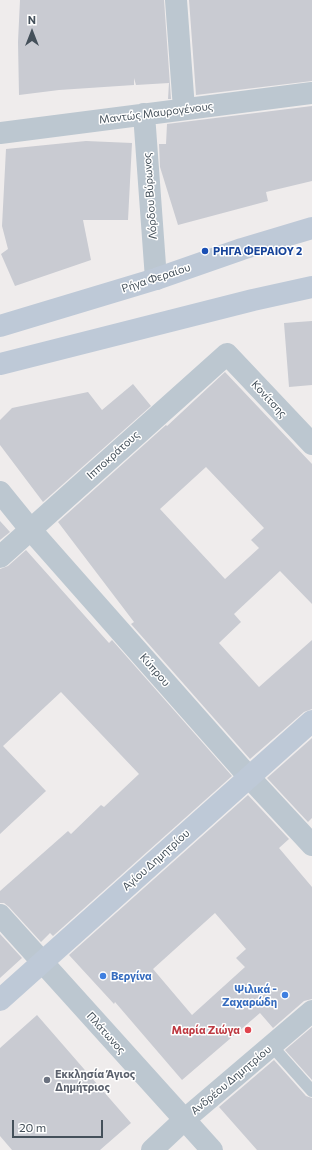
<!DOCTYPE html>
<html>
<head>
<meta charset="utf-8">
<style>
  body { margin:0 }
  #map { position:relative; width:312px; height:1150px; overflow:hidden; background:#efecec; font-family:Commissioner,sans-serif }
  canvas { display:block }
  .north { position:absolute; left:12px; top:12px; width:40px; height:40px; -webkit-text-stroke:3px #fff; paint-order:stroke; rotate:0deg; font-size:11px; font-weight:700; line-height:16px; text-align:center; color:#44505a }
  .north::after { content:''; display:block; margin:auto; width:14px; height:18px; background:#44505a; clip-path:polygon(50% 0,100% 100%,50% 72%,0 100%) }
  .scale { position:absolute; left:12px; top:1120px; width:91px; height:18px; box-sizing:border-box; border:2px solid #44505a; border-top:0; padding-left:5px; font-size:12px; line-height:14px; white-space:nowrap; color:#44505a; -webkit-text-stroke:3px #fff; paint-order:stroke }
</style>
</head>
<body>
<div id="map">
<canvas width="312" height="1150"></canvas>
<div class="north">N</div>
<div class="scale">20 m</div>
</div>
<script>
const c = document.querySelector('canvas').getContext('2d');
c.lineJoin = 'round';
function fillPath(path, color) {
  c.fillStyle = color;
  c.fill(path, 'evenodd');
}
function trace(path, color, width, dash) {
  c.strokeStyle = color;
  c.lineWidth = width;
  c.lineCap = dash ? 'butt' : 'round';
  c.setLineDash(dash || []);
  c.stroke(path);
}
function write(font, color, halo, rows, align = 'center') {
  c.font = font + ' Commissioner,sans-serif';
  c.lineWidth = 3;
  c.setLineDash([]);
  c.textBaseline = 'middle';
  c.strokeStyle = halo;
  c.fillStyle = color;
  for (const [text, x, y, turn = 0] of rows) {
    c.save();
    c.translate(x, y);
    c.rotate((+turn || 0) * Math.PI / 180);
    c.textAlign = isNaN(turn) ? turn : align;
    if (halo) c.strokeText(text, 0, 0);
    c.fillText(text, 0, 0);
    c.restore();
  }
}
const building = new Path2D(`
  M20,0h144l7,99h-3l1,-16 -33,2 -2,-7v7l-75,5 -40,5 -1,-53z
  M189,0h123v81l-116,14z
  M312,106v75l-46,11 2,9 -90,24 -18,-58 -1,-23h7l1,-20z
  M86,141l46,2 -4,77h-45l8,40 -76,26 -14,-32 7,-5 -6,-23 4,-77z
  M312,321v64l-23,2 -5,-64z
  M225,372l87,92v140l-32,-33 -46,43 7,8 -22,21 40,44 53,-47v69l-8,3 -54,47 -119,-135 3,-2 -76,-100 108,-97 1,1zM206,467l58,61 -13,12 8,8 -34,31 -65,-70z
  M133,384l18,22 -108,96 -43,-57v-25l12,-12 76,-16 14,18z
  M0,521l10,11 -10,8z
  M26,550l83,93 3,-3 120,136 -179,160 -3,-3 -9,9 -32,-35 -5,-4h-4v-12l68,-60 3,3 30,-29 3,2 35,-33 -78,-82 -58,54 43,45 -46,43v-265l8,-3z
  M312,738v80l-4,4 -41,-44z
  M248,795l41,44 -10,9 33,39v112l-8,2 -31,27 -13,-15 -78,67 -67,-78 -1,2 -45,-49zM215,913l31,36 -10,9 9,9 -53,48 -39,-46z
  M0,934l22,24 -22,20z
  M37,1015l94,108 -31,27h-88l-12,-14v-88z
  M312,1027v53l-27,-30z
  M274,1060l32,36 6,2v52h-55l-38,-43z`);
const lane = new Path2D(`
  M271,1045l41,46`);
const street = new Path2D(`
  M176,0l8,109
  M144,114l12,165
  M0,133l312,-40
  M0,492l30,37 219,248 63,68
  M0,557l227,-203 85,90
  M0,915l212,235
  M152,1150l32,-30 128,-109`);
const secondary = new Path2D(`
  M0,326l156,-47 86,-30 70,-21
  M0,364l253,-64 59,-13
  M0,1000l312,-279`);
const markers = [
  [205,251,4,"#1a4fb4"],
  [103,976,4,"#3f7fe0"],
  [285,995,4,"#3f7fe0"],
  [248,1030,4,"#e0444e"],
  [47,1080,4,"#6b7280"]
];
const streetNames = [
  ["Μαντώς Μαυρογένους",156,113,-7],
  ["Λόρδου Βύρωνος",150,196,-94],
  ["Ρήγα Φεραίου",156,278,-18],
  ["Κονίτσης",269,399,47],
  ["Ιπποκράτους",113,455,-42],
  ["Κύπρου",155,670,49],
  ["Αγίου Δημητρίου",156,860,-42],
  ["Πλάτωνος",106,1033,48],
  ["Ανδρέου Δημητρίου",231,1080,-40]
];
const transitNames = [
  ["ΡΗΓΑ ΦΕΡΑΙΟΥ 2",213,251]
];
const shopNames = [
  ["Βεργίνα",111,976],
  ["Ψιλικά -",277,989,"right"],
  ["Ζαχαρώδη",277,1002,"right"]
];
const healthNames = [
  ["Μαρία Ζιώγα",240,1030]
];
const worshipNames = [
  ["Εκκλησία Άγιος",55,1074],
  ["Δημήτριος",55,1087]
];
fillPath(building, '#c9cbd2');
trace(lane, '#bcc7d0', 12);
trace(street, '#bcc7d0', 22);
trace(secondary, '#bec9d7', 22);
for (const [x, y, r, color] of markers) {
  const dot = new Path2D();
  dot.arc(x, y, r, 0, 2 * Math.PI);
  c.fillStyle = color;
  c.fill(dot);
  trace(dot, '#fff', 1.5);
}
write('11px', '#44505a', '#fff', streetNames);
write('bold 11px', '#164399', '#fff', transitNames, 'left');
write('bold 11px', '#366cbe', '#fff', shopNames, 'left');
write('bold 11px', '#be3a42', '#fff', healthNames, 'right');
write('bold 11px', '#5b616d', '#fff', worshipNames, 'left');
</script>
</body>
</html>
